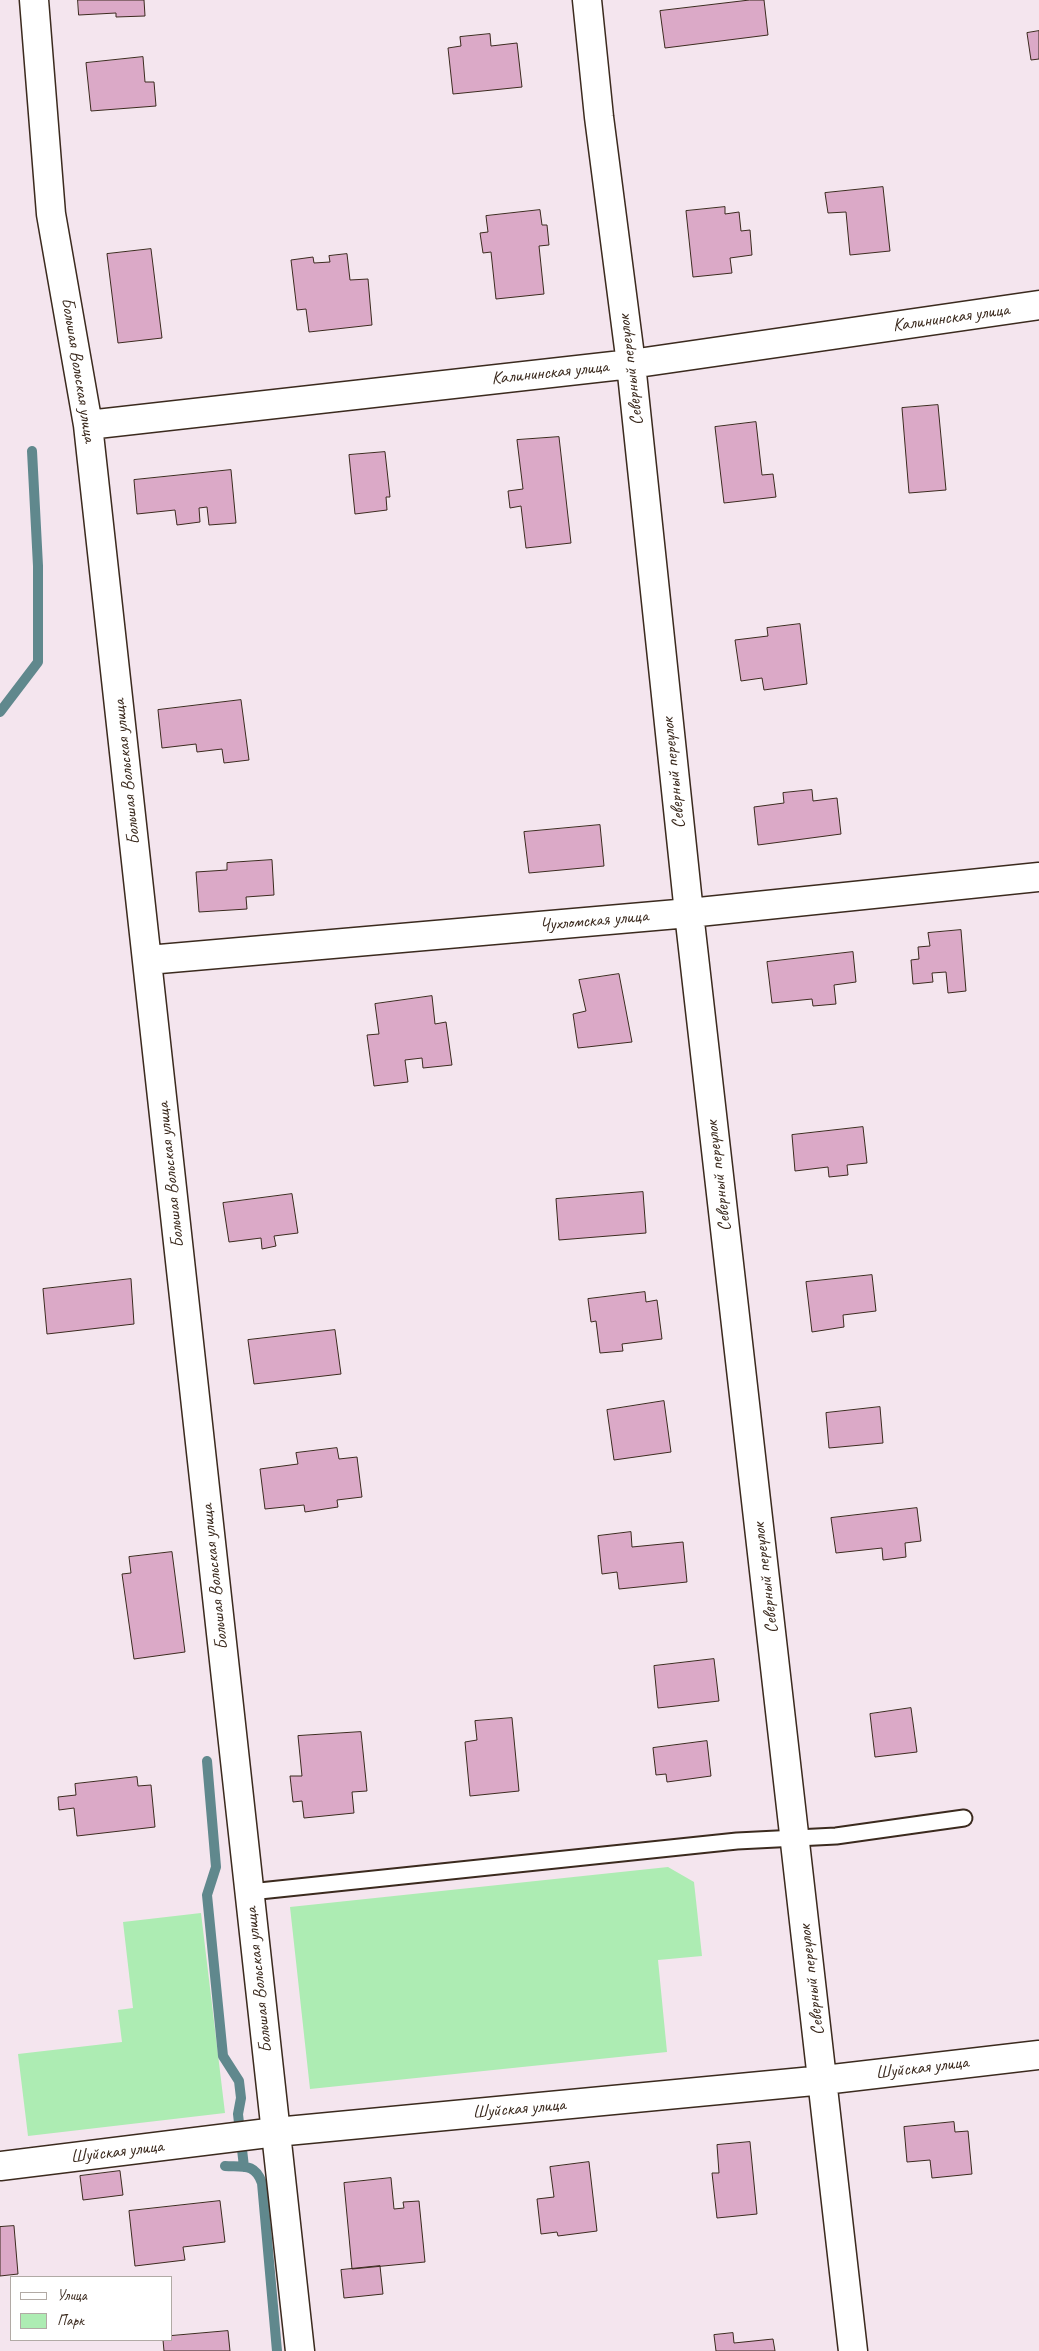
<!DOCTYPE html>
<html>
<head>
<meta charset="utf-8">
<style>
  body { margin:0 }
  #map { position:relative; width:1039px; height:2351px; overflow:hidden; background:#f4e5ee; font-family:Caveat,sans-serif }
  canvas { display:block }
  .legend { position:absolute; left:10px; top:2276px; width:162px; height:65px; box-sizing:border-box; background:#fff; border:1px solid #b1aaa5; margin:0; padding:6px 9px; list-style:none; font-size:15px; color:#3b2a1e }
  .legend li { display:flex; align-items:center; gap:10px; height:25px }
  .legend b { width:25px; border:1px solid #b1aaa5 }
</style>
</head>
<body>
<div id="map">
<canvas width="1039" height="2351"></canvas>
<ul class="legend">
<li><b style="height:6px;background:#fff"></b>Улица</li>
<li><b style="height:14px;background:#adecb3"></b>Парк</li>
</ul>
</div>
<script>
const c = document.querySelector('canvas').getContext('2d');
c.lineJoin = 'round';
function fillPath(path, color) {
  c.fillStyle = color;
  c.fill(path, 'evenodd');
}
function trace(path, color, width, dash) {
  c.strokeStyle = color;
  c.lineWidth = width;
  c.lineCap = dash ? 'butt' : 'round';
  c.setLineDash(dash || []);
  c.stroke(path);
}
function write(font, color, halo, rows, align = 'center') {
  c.font = font + ' Caveat,sans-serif';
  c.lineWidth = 4.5;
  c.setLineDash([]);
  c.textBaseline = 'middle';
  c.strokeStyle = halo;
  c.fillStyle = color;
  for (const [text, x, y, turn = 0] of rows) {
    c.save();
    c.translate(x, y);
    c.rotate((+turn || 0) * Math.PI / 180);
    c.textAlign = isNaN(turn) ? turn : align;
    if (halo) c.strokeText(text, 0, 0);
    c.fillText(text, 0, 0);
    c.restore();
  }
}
const green = new Path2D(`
  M668,1867l26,15 8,74 -44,4 9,92 -357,37 -20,-182z
  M201,1913l24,200 -197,23 -10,-82 104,-12 -4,-32 15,-2 -10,-86z`);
const stream = new Path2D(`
  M0,712l38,-50v-96l-6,-115
  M207,1761l9,106 -9,28 16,161 16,25 2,17 -3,16 6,53
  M225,2166c18,1 30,-3 37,17l15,168`);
const building = new Path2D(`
  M78,0h66l1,16 -29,1v-4l-37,2z
  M750,0h14l4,35 -103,13 -5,-37z
  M1039,31v28l-8,1 -4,-27z
  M490,34l1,12 26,-3 5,44 -69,7 -5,-46 13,-2 -1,-9z
  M143,57l2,25h9l2,24 -65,5 -5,-48z
  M883,187l7,64 -40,4 -4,-43 -18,1 -3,-20z
  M725,207v7l14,-2 2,19 9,-1 2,25 -22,3 2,15 -39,4 -7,-66z
  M540,210l2,15h5l2,20 -10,1 5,48 -48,5 -5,-47 -8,1 -3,-20 8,-1 -2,-16z
  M151,249l11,89 -44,5 -11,-89z
  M347,254l3,26 18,-1 4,46 -63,7 -3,-23 -9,1 -6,-50 22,-3 1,6 16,-1 -1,-6z
  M938,405l8,85 -37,3 -7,-85z
  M756,422l6,53 11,-1 3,23 -52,6 -9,-76z
  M559,437l12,106 -45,5 -5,-42 -11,2 -2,-17 15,-2 -6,-49z
  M385,452l5,45h-4l1,13 -32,4 -6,-59z
  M231,470l5,53 -27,2 -2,-18 -8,1 1,14 -23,3 -2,-15 -38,4 -3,-34z
  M800,624l7,60 -43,6 -2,-12 -21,3 -6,-41 33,-4 -1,-8z
  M241,700l8,60 -25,3 -2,-14 -25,3 -1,-8 -34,4 -4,-38z
  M812,790l1,11 24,-3 4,36 -83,11 -4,-38 30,-4 -1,-10z
  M600,825l4,41 -75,7 -5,-41z
  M272,860l2,35 -28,2 1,12 -48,3 -3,-40 31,-2v-7z
  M961,930l5,61 -18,2 -2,-21 -14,1 1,9 -20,2 -2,-24 8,-1 -1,-12 12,-1 -2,-13z
  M853,952l3,30 -22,3 2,19 -23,2 -1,-7 -40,4 -5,-41z
  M619,974l13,68 -54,6 -5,-34 13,-3 -7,-31z
  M432,996l3,28 11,-2 6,43 -29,3 -1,-10 -17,2 3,22 -34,4 -7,-51 12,-1 -4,-30z
  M863,1127l4,36 -20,2 1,10 -19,2 -1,-10 -33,4 -3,-36z
  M643,1192l3,41 -87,7 -3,-41z
  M292,1194l6,39 -24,3 2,10 -14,3 -1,-11 -32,4 -6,-39z
  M872,1275l4,36 -33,4 1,12 -32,5 -6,-50z
  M131,1279l3,45 -87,10 -4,-45z
  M645,1292l1,10 11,-2 5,39 -40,5 1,7 -23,2 -4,-32 -5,1 -3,-23z
  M335,1330l6,44 -87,10 -6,-44z
  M664,1401l7,51 -57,8 -7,-50z
  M880,1407l3,36 -54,5 -3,-35z
  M337,1448l2,11 18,-2 5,40 -25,3 1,7 -33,5 -1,-7 -39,4 -5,-40 38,-5 -2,-11z
  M917,1508l4,33 -16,2 1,14 -23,3 -1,-12 -46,5 -5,-35z
  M631,1532l1,15 51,-5 4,40 -68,7 -2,-17 -15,2 -4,-38z
  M172,1552l13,100 -51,7 -12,-85 9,-1 -2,-16z
  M714,1659l5,42 -61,7 -4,-42z
  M911,1708l6,44 -42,5 -5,-43z
  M512,1718l7,73 -49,5 -5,-54 12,-2 -2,-19z
  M361,1732l6,59 -15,1 2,21 -50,5 -2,-17 -9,1 -3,-26h12l-4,-40z
  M707,1741l4,35 -44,6 -1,-8 -10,1 -3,-27z
  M137,1777l1,9 13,-1 4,42 -78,9 -3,-28 -15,2 -1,-13 18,-2 -1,-11z
  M954,2122l1,10 13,-1 4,43 -40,4 -2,-18 -23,2 -3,-35z
  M750,2142l7,72 -40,4 -5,-45h7l-2,-28z
  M589,2162l8,69 -39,5 -1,-4 -16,2 -4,-35 17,-2 -4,-30z
  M120,2171l3,24 -40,5 -3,-24z
  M391,2178l3,31 10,-1 -1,-6 16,-1 6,61 -73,7 -8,-86z
  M220,2201l5,41 -42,5 2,13 -50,6 -6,-55z
  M14,2226l4,48 -18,2v-49z
  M380,2266l3,28 -39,4 -3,-28z
  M228,2331l2,20h-66l-1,-11h8v-4z
  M733,2333l1,10 39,-4 2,12h-59l-2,-16z`);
const lane = new Path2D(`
  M250,1892l487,-51 99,-5 128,-18`);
const street = new Path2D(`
  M34,0l17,214 37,211 212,1926
  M587,0l12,117 32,247 58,549 164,1438
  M88,425l543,-61 408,-59
  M148,960l541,-47 350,-36
  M0,2166l276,-34 548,-52 215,-25`);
const streetNames = [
  ["Калининская улица",951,318,-8],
  ["Большая Вольская улица",78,370,81],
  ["Северный переулок",631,370,-97],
  ["Калининская улица",550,373,-6],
  ["Большая Вольская улица",127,772,-96],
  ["Северный переулок",674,773,-96],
  ["Чухломская улица",594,921,-5],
  ["Большая Вольская улица",171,1175,-96],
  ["Северный переулок",719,1176,-97],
  ["Большая Вольская улица",215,1577,-96],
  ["Северный переулок",766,1578,-97],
  ["Большая Вольская улица",259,1980,-96],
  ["Северный переулок",812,1980,-97],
  ["Шуйская улица",922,2068,-7],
  ["Шуйская улица",519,2109,-5],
  ["Шуйская улица",117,2152,-7]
];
fillPath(green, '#adecb3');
trace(stream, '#60888d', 10);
fillPath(building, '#dba9c7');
trace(building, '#3b2a1e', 1);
trace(lane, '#3b2a1e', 19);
trace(street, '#3b2a1e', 31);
trace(lane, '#fff', 15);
trace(street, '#fff', 28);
write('18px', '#3b2a1e', '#fff', streetNames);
</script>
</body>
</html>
